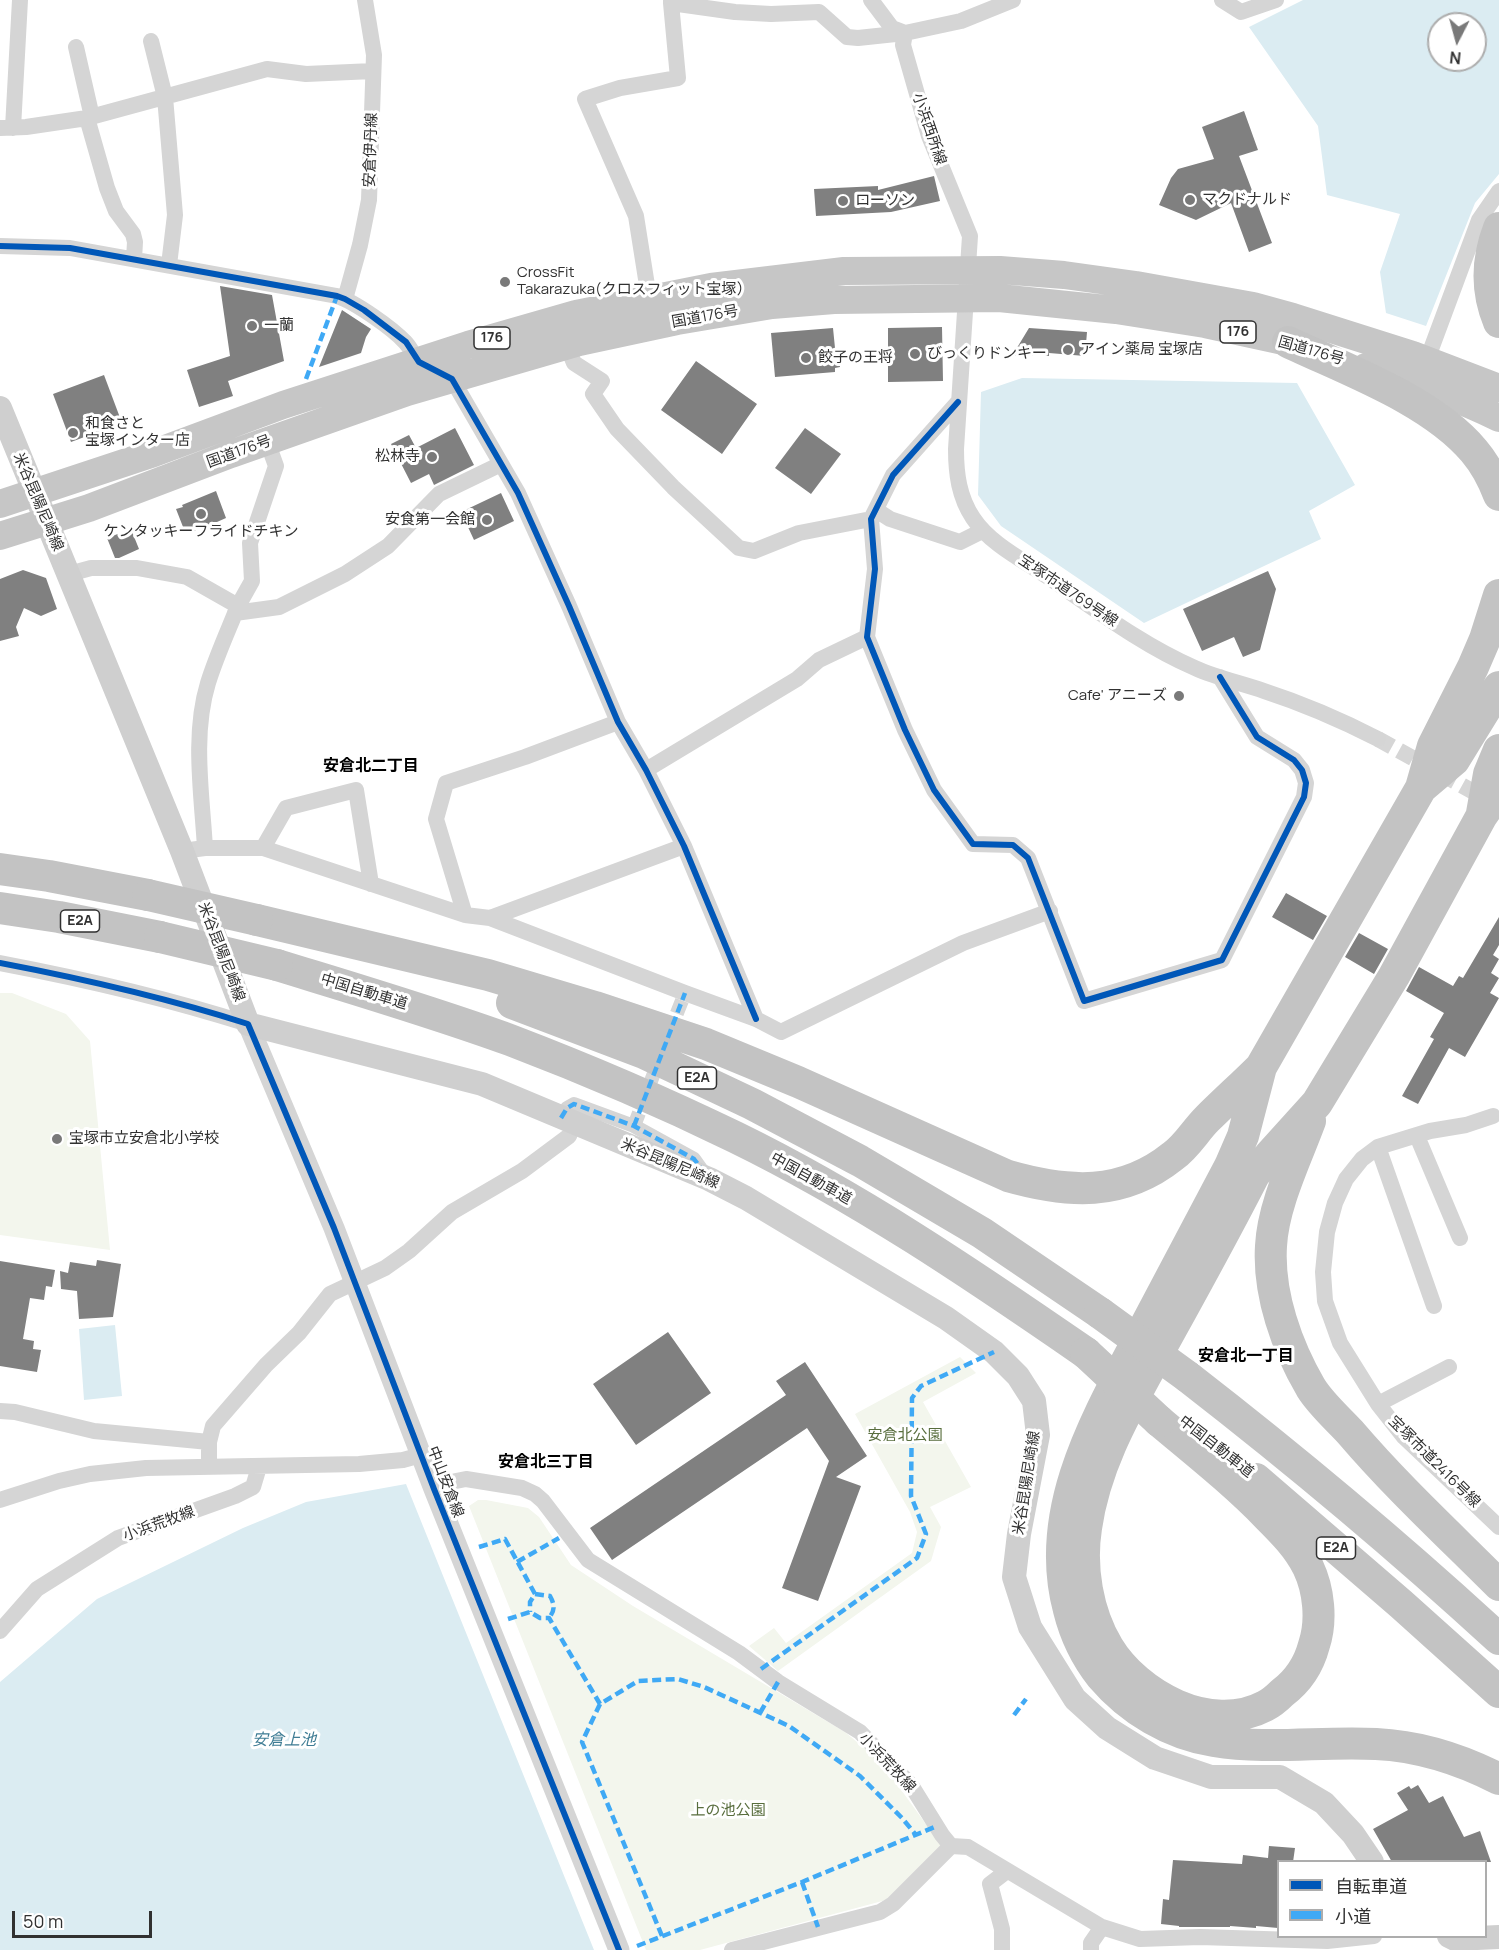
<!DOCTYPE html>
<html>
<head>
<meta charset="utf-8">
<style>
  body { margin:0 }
  #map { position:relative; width:1499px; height:1950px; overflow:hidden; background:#fff; font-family:Manrope,"Noto Sans JP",sans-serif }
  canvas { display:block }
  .legend { position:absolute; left:1277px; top:1860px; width:210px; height:78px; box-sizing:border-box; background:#fff; border:2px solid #adadad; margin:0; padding:8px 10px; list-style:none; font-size:18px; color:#313131 }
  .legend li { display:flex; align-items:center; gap:12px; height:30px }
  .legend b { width:30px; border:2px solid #adadad }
  .north { position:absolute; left:1427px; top:12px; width:60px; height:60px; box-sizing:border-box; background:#fff; border:2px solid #adadad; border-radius:50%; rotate:186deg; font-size:16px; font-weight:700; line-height:24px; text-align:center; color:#313131 }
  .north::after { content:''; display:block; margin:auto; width:21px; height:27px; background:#797979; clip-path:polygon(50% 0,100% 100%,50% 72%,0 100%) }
  .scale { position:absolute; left:12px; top:1911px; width:140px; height:27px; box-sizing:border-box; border:3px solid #313131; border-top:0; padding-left:8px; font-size:18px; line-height:21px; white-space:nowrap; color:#313131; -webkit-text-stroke:4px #fff; paint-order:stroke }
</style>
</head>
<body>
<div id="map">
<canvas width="1499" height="1950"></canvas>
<ul class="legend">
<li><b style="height:8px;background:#0057b8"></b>自転車道</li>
<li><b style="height:8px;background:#3fa9f5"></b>小道</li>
</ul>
<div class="north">N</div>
<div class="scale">50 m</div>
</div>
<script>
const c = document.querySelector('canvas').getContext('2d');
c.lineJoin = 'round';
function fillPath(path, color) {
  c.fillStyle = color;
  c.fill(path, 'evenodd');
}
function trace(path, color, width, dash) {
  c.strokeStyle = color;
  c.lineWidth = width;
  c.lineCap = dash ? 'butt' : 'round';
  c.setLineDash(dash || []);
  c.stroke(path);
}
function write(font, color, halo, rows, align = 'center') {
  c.font = font + ' Manrope,"Noto Sans JP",sans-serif';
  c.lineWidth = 6;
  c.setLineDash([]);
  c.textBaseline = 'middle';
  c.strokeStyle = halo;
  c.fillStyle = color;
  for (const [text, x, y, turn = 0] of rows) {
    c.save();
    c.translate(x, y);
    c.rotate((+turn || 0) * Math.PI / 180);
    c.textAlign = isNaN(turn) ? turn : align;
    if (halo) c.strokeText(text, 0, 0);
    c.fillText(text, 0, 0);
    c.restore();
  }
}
const green = new Path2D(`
  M0,993h12l54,21 24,27 20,209 -110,-15z
  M960,1357l16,16 -53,29 48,85 -41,20 11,20 -10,34 -153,110 -29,-25 25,-18 12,15 126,-90 5,-21 -7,-20 -55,-98z
  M478,1500h8l42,8 11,9 32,48 62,41 212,126 36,30 60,83 -55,55 -186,50h-54l-177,-444z`);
const water = new Path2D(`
  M1303,0h196v174l-24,29 -49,123 -40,-13 -6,-41 20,-58 -73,-19 -9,-69 -69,-99zM1439,24h36v36h-36z
  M1022,378l275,5 58,102 -46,26 12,28 -177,84 -143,-97 -23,-31 3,-103z
  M115,1325l7,71 -38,4 -5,-71z
  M406,1484l188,466h-594v-268l97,-83 146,-71 63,-26z`);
const building = new Path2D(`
  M1244,111l14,39 -19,6 33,87 -23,9 -18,-49 -35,17 -37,-15 12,-27 7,-9 36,-10 -12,-32z
  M934,176l6,25 -49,11 -75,4 -2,-27 64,-3v4z
  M220,286l52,9 12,66 -56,20 5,15 -34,11 -12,-37 43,-14z
  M342,310l29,19 -5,8 -5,16 -42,14z
  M942,327l1,54 -55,1v-54z
  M833,328l2,20h3l2,19 -5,1v4l-60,5 -4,-44z
  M1029,328l58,4 -2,24 -36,-3v3h-37z
  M696,361l61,43 -35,50 -61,-44z
  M104,375l18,48 -51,19 -18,-48z
  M455,428l19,37 -40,20 -5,-11 -18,9 -20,-39 18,-9 7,13z
  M805,428l36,26 -30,40 -36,-26z
  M216,491l10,27 -9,4 1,4 -16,6 -1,-4 -10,4 -1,-2 -5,2 -9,-23 7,-2 -1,-2z
  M501,493l13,28 -40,19 -13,-28z
  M131,529l8,20 -20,9h-4l-8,-20z
  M23,570l23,8 11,31 -16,7 -17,-8 -8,19 3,9 -19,5v-62z
  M1268,571l8,18 -16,61 -17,7 -9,-20 -32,14 -19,-42z
  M1286,893l41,23 -14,24 -41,-23z
  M1499,917v28l-6,10 6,4 -8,14 8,5 -9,15 9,5 -34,59 -16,-9 -31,56 -16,-8 32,-57 -4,-2 14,-24 -38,-22 13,-24 34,19 6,-10 4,2z
  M1359,933l29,16 -14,25 -29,-17z
  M97,1260l24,4 -8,53 -34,2 -2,-28 -16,-2 -1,-18 8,2 2,-11 26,4z
  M0,1261l55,9 -3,17 -6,-1 -2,14 -14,-2 -7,41 11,2 -1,8 8,1 -4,22 -37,-6z
  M668,1332l43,61 -75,52 -43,-61z
  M805,1362l62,94 -31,21 25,9 -43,115 -36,-13 47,-127 -22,-33 -195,132 -22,-32 196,-133 -10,-14z
  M1418,1785l11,18 14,-7 21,41 16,-6 11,31h-99l-19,-33 35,-19 -11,-17 12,-7 2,3z
  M1269,1846l26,2 -2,14h-15v66l-22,-2v2l-26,-2v1h-51v-1l-18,-2 2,-25 6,1 4,-40 69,4 1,-9 25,3z`);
const pedestrianTunnel = new Path2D(`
  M669,1033l16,-40
  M634,1126l25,-66`);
const minorTunnel = new Path2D(`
  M1378,739l112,62`);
const pedestrian = new Path2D(`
  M561,1118l6,-10 7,-4 60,22 60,33 10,14`);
const minor = new Path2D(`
  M671,0v3l64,9 36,2 48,-2 28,25 11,1 47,-5 56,-12 52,-21
  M871,0l21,28 13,5 -2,12 26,91 41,100 -14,213c0,25 3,48 17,69 17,26 50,42 75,59 47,32 94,68 147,91 22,10 46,15 69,23 40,13 77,29 114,48
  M1222,0l19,12 35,-12
  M151,41l14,56 10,118 -6,50
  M76,47l16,70
  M87,118l20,70 9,23 17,23 2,8 -1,17
  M0,128l26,-1 61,-9 180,-49 39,5 67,-3
  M13,128l7,-128
  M0,246l70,2 267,48c18,6 55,32 68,46 7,7 9,17 18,22
  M649,298l-13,-82 -51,-117 35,-11 58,-10 -7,-75
  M345,299l15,-54 9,-45 5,-145 -9,-55
  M567,346l7,17 28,18 -9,13 24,35 56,58 66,61 15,3 45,-18 72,-14
  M1427,360l52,-140 20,-29
  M446,376l6,3 66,114 51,113 49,116 28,48 38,76 72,173
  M958,402l-65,73 -22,44 4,50 -8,68 38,93 29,60 39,54 40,1 15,13 56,143 138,-41 82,-163 2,-14 -4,-13 -8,-10 -37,-23 -37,-60
  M876,510l14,9 70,23 22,-11
  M69,574l22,-6h46l50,9 51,29c-10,25 -22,51 -30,77 -16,52 -6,112 -3,165
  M238,606l14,-25 -2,-38 26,-77 -9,-25
  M235,613l44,-6 66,-33 43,-28 51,-52 62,-30
  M646,770l151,-91 22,-19 48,-23
  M263,848l23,-40 70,-18 15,94
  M182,851l23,-3h58l202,67 25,3 195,75 71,26 25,13 182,-89 87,-32
  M465,915l-29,-96 10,-36 79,-26 93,-35
  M490,918l194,-72
  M0,963c84,16 167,35 248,61
  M1493,1116l-27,9 -36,6 -52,16 -16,12 -16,20 -11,24 -8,29 -4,40 2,29 15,42 38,61 26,33 95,90
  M1417,1136l43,102
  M1378,1147l56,159
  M1378,1404l71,-37
  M0,1411l15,1 79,19 115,11
  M209,1466v-24l4,-16 53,-61 33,-32 31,-39 55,-26 24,-17 43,-39 70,-41 47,-35 5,-12
  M434,1489l17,-7 15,-3 56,9 13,6 8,7 45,59 151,93 39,29 82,50 51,53 31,50 9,11 17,1 134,80 38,12 60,-2 127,4 47,-5
  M0,1500l59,-19 31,-7 56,-6 213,-4 44,-4 18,-5
  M0,1631l37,-42 81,-51 117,-42 18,-9 6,-20
  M732,1950l148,-38 13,-8 58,-58
  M1002,1950v-21l-12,-45 17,-13
  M1091,1950v-7l11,-16`);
const tertiary = new Path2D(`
  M248,1024l86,204 100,261 185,461`);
const secondary = new Path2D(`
  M0,408l182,443 66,173 234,60 227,95 37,19 200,120 48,34 24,24 16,25 4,34 -19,99 -5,43 16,50 45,72 32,29 48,30 56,19h69l44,26 29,31 19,28
  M1449,1936l6,3 44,-2`);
const trunk = new Path2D(`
  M1366,367c45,14 90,30 133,51
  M0,504l154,-51 129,-48 185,-60 108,-31 135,-27 133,-16 156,-1 64,5 72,10 117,21 40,11 120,38 86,33
  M0,536l89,-28 142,-54 176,-62 172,-50 98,-21 95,-16 62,-5 165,-2 117,12 89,14 83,18 22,7`);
const motorway = new Path2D(`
  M1499,228c-12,31 -13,63 0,94
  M1288,342c59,28 143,58 186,109 11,13 19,28 25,44
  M1499,595l-14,44 -12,28 -40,79 -12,42 -160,279 -18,69 -13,30c-28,52 -55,105 -83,157 -46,88 -106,184 -78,287 6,24 17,47 32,66 29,34 69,58 113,65 54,9 108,0 162,3 42,2 86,16 123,35
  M1421,788l33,-28 45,-73
  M1482,813l7,-39 10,-24
  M0,869l49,7 99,19
  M0,908l59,9 101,20
  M257,920l231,55 107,32 111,37 92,38 210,94c60,17 114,21 165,-20 14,-10 22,-25 34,-37 17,-17 36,-34 53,-51
  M277,965c78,24 156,47 233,75 76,29 151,61 225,97 123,60 238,138 351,216
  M512,1003l132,50 108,51 108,57 122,72 118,80
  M1310,1121c-14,38 -37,84 -39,125 -3,48 16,101 40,142 10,16 26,30 39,44 47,55 98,102 149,153
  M1188,1377c107,83 211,170 311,262
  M1159,1421c37,31 75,61 109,96 15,15 30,30 40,50 11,23 14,54 6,78 -5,19 -16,36 -32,48 -5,5 -11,10 -17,13 -55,29 -128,-11 -157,-59 -21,-35 -28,-80 -22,-119 9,-64 41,-118 71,-173 33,-60 66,-119 97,-180l16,-20 47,-52 77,-127 87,-159 18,-26
  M1256,1479l145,125 98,88`);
const motorwayBridge = new Path2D(`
  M148,895l109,25
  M160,937l117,28
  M1100,1313l88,64
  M1086,1353l73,68`);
const quiet = new Path2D(`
  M306,379l31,-83
  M561,1118l6,-10 7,-4 60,22 60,33 15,20
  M634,1126l51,-133
  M479,1547l26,-8 30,55 -5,8v10
  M517,1562l42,-24
  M535,1594l15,2c5,9 5,14 -1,22
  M508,1619l22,-7 10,6h9l51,86
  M761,1669l156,-111 9,-24 -15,-38 1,-98 9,-12 73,-34
  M760,1713l18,-31
  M1014,1715l12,-16
  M802,1882l16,45
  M662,1936l-80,-194 18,-38 38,-23 40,-2 26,8 85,39 71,50 42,42 14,17
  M637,1946l165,-64 135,-56`);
const cycleway = new Path2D(`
  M0,246l70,2 267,48 8,3 19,11 42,32 13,20 33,17 66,114 51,113 49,116 28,48 38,76 72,173
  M958,402l-65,73 -22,44 4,50 -8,68 38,93 29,60 39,54 40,1 15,13 56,143 138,-41 82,-163 2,-14 -4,-13 -8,-10 -37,-23 -37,-60
  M0,963c84,16 167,35 248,61l86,204 100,261 185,461`);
const markers = [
  [1190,200,6,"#797979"],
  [843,201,6,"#797979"],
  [505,282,6,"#797979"],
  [252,326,6,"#797979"],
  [1068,350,6,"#797979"],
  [915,354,6,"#797979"],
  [806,358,6,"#797979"],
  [73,433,6,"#797979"],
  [432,457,6,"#797979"],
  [201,514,6,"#797979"],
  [487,520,6,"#797979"],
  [1179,696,6,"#797979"],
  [57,1139,6,"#797979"]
];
const shields = [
  [1238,332,36],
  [492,338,36],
  [80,921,39],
  [697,1078,39],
  [1336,1548,39]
];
const shieldNames = [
  ["176",1238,332],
  ["176",492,338],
  ["E2A",80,921],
  ["E2A",697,1078],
  ["E2A",1336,1548]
];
const streetNames = [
  ["小浜西所線",929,129,71],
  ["安倉伊丹線",371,150,-88],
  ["国道176号",705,317,-10],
  ["国道176号",1311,351,16],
  ["国道176号",239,452,-20],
  ["米谷昆陽尼崎線",38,502,67],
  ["宝塚市道769号線",1068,591,34],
  ["米谷昆陽尼崎線",221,952,69],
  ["中国自動車道",364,992,17],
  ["米谷昆陽尼崎線",670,1164,23],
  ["中国自動車道",811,1179,29],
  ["中国自動車道",1216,1447,38],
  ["宝塚市道2416号線",1434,1462,45],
  ["中山安倉線",445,1482,69],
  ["米谷昆陽尼崎線",1027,1483,-81],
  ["小浜荒牧線",159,1524,-20],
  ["小浜荒牧線",887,1763,47]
];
const poiNames = [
  ["マクドナルド",1202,200],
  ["ローソン",855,201],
  ["CrossFit",517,273],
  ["Takarazuka(クロスフィット宝塚）",517,290],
  ["一蘭",264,326],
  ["アイン薬局 宝塚店",1080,350],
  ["びっくりドンキー",927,354],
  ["餃子の王将",818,358],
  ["和食さと",85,424],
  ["宝塚インター店",85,441],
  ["松林寺",420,457,"right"],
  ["安食第一会館",475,520,"right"],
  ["ケンタッキーフライドチキン",201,532,"center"],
  ["Cafe' アニーズ",1167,696,"right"],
  ["宝塚市立安倉北小学校",69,1139]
];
const parkNames = [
  ["安倉北公園",905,1436],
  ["上の池公園",728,1811]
];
const neighbourhoodNames = [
  ["安倉北二丁目",371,767],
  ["安倉北一丁目",1246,1357],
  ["安倉北三丁目",546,1463]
];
const waterNames = [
  ["安倉上池",284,1741]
];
fillPath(green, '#f3f6ed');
fillPath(water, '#dbecf2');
fillPath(building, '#808080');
trace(pedestrianTunnel, '#d6d6d6', 14, [14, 7]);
trace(minorTunnel, '#d6d6d6', 16, [16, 8]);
trace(pedestrian, '#d5d5d5', 14);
trace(minor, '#d5d5d5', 16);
trace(tertiary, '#d5d5d5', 21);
trace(secondary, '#cfcfcf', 24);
trace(trunk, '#c6c6c6', 28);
trace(motorway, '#c3c3c3', 32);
trace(motorwayBridge, '#c3c3c3', 32);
trace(quiet, '#3fa9f5', 4.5, [9, 4.5]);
trace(cycleway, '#0057b8', 6);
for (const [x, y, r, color] of markers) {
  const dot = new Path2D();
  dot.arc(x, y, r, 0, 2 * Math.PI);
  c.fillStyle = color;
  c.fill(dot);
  trace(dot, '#fff', 2);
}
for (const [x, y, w] of shields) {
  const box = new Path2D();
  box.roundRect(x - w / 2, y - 11, w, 22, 4.5);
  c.fillStyle = '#fff';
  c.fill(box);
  trace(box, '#313131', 1.5);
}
write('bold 14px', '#313131', null, shieldNames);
write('15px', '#313131', '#fff', streetNames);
write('15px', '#313131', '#fff', poiNames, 'left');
write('15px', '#596e3e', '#fff', parkNames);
write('bold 16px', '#000', '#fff', neighbourhoodNames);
write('italic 16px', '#3e7c94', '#fff', waterNames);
</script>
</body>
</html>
